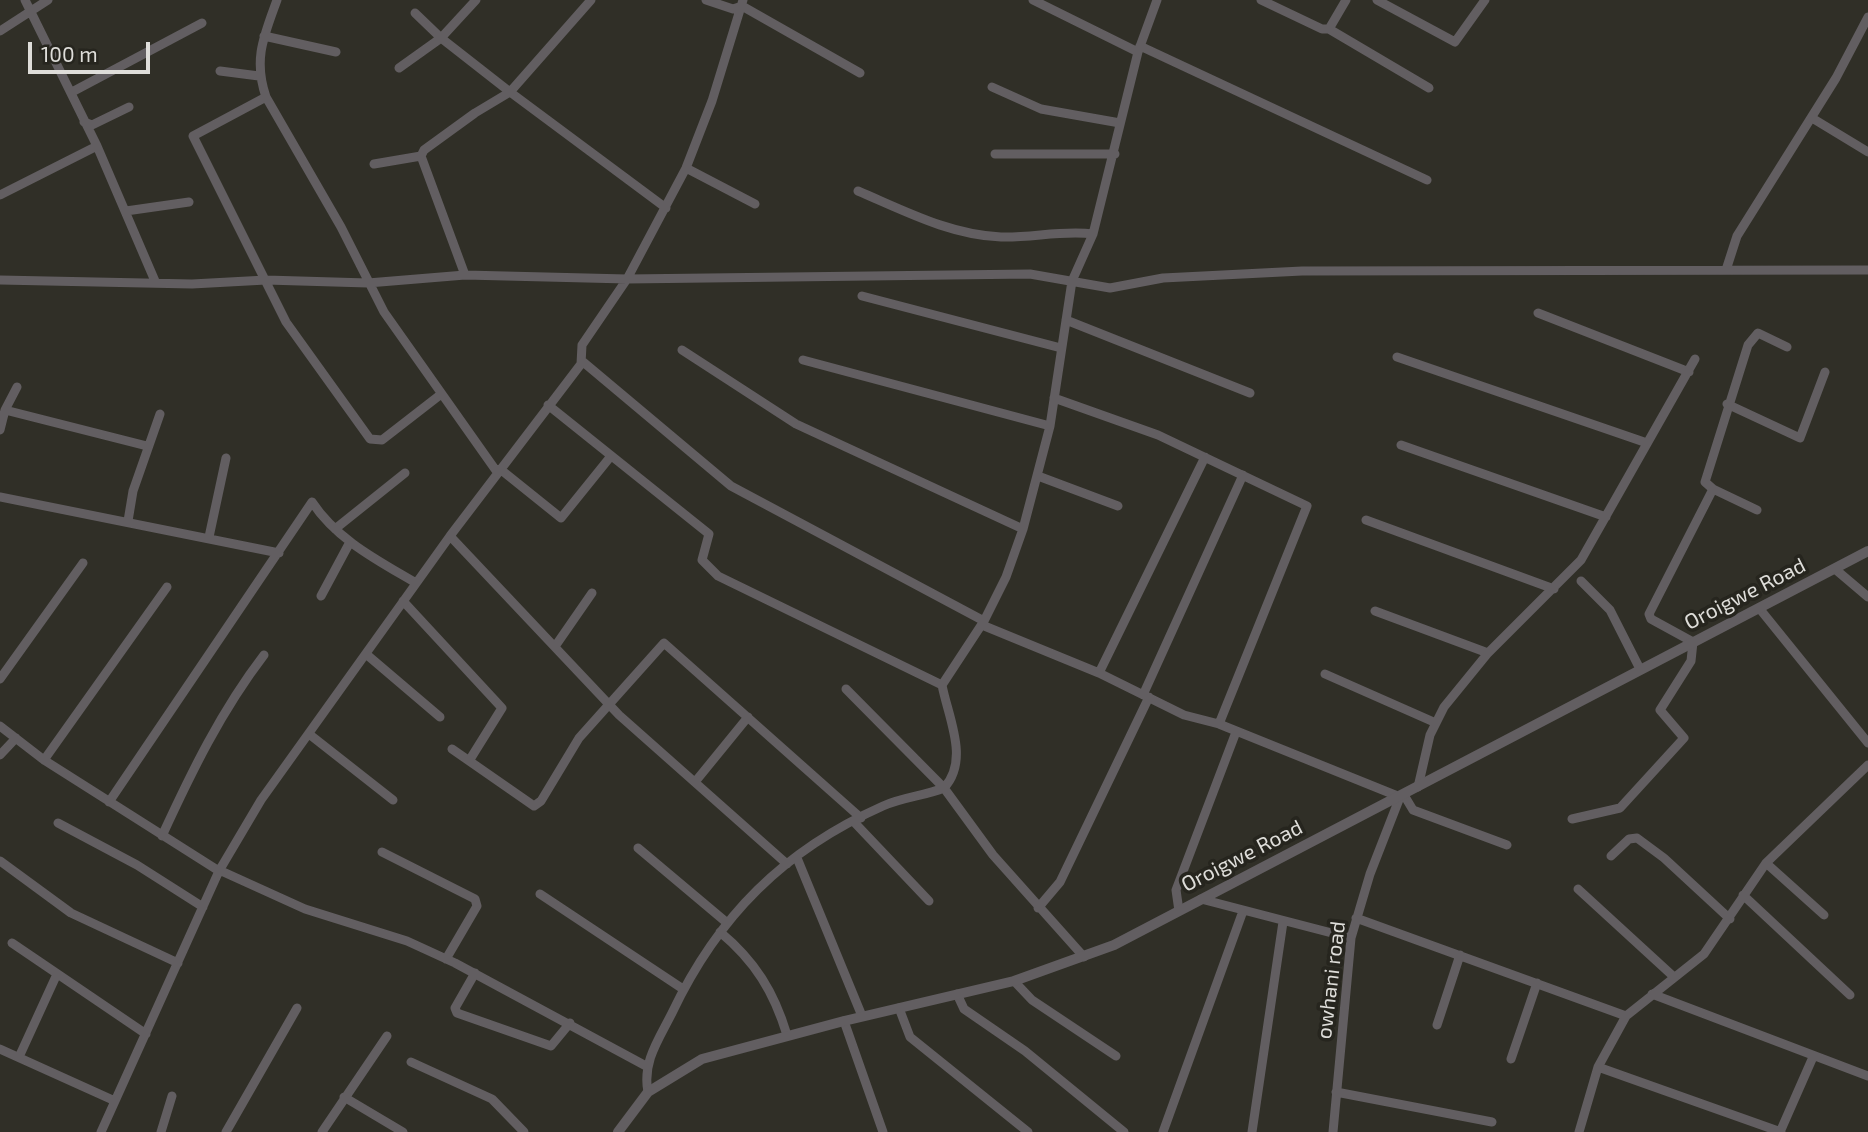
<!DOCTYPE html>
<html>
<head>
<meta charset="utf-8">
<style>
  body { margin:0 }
  #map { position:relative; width:1868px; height:1132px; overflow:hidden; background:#302f27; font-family:"Exo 2",sans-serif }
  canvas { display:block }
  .scale { position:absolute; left:28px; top:42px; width:122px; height:32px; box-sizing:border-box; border:4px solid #deddd9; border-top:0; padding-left:9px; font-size:21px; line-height:24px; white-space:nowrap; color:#deddd9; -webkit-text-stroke:5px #26251e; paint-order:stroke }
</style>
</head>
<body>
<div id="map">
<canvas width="1868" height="1132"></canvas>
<div class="scale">100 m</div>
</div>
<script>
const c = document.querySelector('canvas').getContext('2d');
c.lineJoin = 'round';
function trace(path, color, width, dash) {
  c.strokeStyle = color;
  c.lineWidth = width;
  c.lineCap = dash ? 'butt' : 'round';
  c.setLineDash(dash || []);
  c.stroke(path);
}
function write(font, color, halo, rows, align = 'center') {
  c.font = font + ' "Exo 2",sans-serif';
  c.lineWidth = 7;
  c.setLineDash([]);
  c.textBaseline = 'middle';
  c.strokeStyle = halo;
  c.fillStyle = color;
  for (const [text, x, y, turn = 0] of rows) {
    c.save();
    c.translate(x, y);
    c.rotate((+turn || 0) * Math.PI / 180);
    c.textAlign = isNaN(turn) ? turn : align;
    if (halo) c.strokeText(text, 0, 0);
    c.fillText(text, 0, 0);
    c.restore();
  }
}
const minor = new Path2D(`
  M25,0l72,146 58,135
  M277,0c-13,36 -24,59 -11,97l75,130 43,85 113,160
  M706,0l27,9 9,-3 118,67
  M1033,0l105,52
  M1261,0l61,29h7l17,-29
  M1377,0l78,42 30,-42
  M415,13l26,25 69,54 156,116
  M1329,29l100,59
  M0,31l48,-31
  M264,36l72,16
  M1140,46l287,134
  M399,68l42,-30 35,-38
  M220,71l39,5
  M992,87l49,22 79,14
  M72,92l130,-69
  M266,97l-73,39 93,186 84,117 12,1 58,-45
  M1812,118l56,34
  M84,122l8,3 37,-18
  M995,154h120
  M421,156l44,119
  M374,164l47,-8 3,-6 51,-37 35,-21 81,-92
  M686,168l69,36
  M858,191c47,20 92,44 143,46 31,1 61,-7 92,-3
  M0,195l97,-49
  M126,211l63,-9
  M1726,270l11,-34 99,-158 32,-61
  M0,280l192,4 74,-4 102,3 97,-8 162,4 403,-5 80,14 53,-10 139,-7 566,-1
  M862,296l199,52
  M1538,313l151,59
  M1066,320l184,73
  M682,350l114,74 227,105
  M1397,357l250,86
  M803,360l247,66
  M582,361l149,125 253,135
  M1054,398l104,37 149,71 -88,218
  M1727,404l73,34 25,-66
  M548,405l161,129 -7,26 16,16 224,109
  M5,410l142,36
  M0,430l5,-20 12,-23
  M1401,445l205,72
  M500,469l61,49 50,-62
  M1038,476l80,30
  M1713,489l44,21
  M0,497l279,56
  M1366,520l188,69
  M128,521l5,-30 27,-77
  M335,529l70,-56
  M450,536l169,179 168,149
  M209,537l17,-79
  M1835,569l33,28
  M1581,581l29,29 30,59
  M321,596l29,-54
  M403,601l99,107 -33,53
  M1759,608l109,135
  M1375,611l113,42
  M982,625l117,48 85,42 35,9 181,73 -30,77 -19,64 -18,194
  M556,645l36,-52
  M366,654l74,63
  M1099,673l106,-216
  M1325,674l111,49
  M0,679l83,-116
  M846,689l98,99 49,67 91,102
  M1143,695l100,-220
  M0,726l44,34 175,111
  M309,734l84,66
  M452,749l82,57 7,-5 38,-63 85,-95 197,175
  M0,755l16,-17
  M44,760l123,-173
  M695,782l53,-65
  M1418,787l12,-52 14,-28 44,-54 93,-93 114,-201
  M1404,795l9,15 94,35
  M109,802l203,-300c25,38 67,59 104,81
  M1572,819l48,-11 64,-70 -24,-28 31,-49 2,-19 -42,-23 -2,-5 64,-125 -8,-7 43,-137 10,-12 29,14
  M854,822l75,79
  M58,823l79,42 66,42
  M162,836c29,-63 59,-125 102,-181
  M638,848l88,74
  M382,852l93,47 2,7 -31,53
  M1611,856l18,-17 8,-1 27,20 66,61
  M797,858l65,158
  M0,861l71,52 107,50
  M1766,863l58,52
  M219,870l86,39 102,32 48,22 191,103
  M1578,889l96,88
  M540,894l143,95
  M1743,895l107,100
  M1201,899l150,39
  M1038,908l22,-26 89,-185
  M1179,911l-3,-21 60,-158
  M1356,918l270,98
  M720,932c35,29 54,60 67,103
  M12,943l134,91
  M475,973l-20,35 2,5 94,33 19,-23
  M1014,981l18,19 84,56
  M957,994l7,15 61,42 99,81
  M1652,994l216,82
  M899,1008l11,29 118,95
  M844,1021l39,111
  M1437,1025l23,-70
  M0,1049l115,52
  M19,1057l38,-83
  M1511,1059l26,-76
  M411,1062l81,37 32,33
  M1598,1067l183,65
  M648,1092c-6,-30 11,-53 24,-79 46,-97 112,-163 211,-207 20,-9 41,-10 61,-18 26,-28 4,-71 -2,-103l42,-64 22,-44 17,-48 27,-103 22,-145 21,-47 45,-182 19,-52
  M1336,1092l156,30
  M344,1097l59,35
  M101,1132l118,-261 42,-71 189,-264 131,-172 1,-19 45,-66 59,-111 26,-67 31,-101
  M161,1132l11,-36
  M226,1132l71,-124
  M322,1132l65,-96
  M1163,1132l80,-221
  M1252,1132l31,-210
  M1579,1132l19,-65 28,-51 78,-62 62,-91 102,-98
  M1780,1132l33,-75`);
const tertiary = new Path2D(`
  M618,1132l30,-40 54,-33 142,-38 170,-40 100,-36 754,-394`);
const streetNames = [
  ["Oroigwe Road",1745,594,-27],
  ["Oroigwe Road",1242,856,-27],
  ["owhani road",1331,980,-83]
];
trace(minor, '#625e61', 9);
trace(tertiary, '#625e61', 10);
write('21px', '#deddd9', '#26251e', streetNames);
</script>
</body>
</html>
